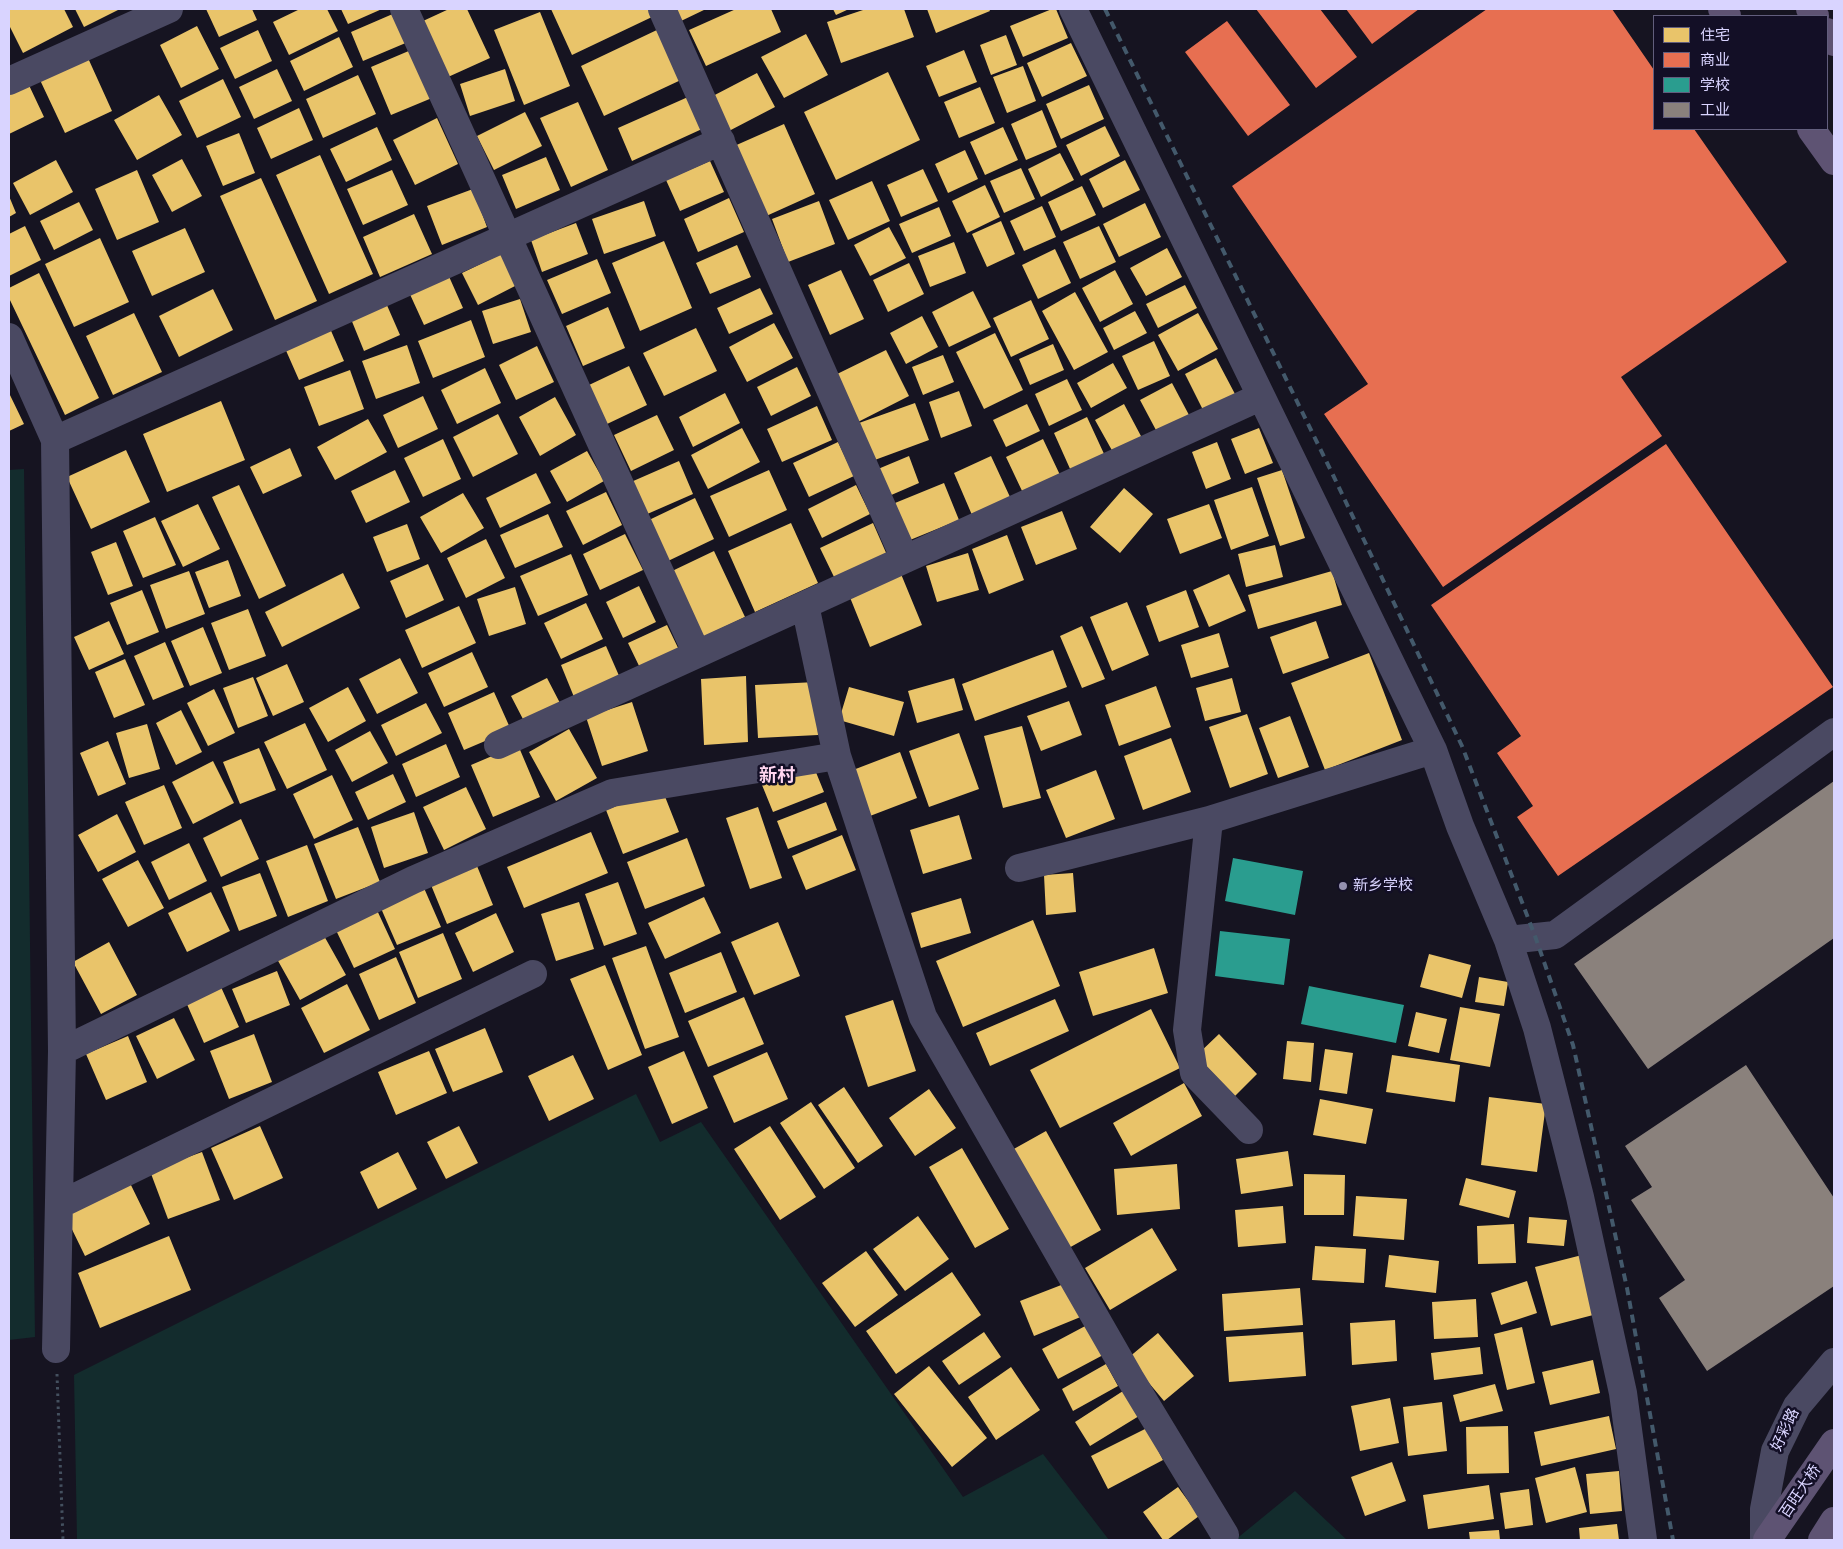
<!DOCTYPE html>
<html>
<head>
<meta charset="utf-8">
<style>
  body { margin:0 }
  #map { position:relative; width:1843px; height:1549px; overflow:hidden; background:#161421; font-family:Jost,"Noto Sans SC",sans-serif }
  canvas { display:block }
  .frame { position:absolute; inset:0; border:10px solid #d9d4ff; pointer-events:none }
  .legend { position:absolute; left:1653px; top:15px; width:175px; height:115px; box-sizing:border-box; background:#130f26; border:1px solid #625e7d; margin:0; padding:6px 9px; list-style:none; font-size:15px; color:#d9d4ff }
  .legend li { display:flex; align-items:center; gap:10px; height:25px }
  .legend b { width:25px; border:1px solid #625e7d }
</style>
</head>
<body>
<div id="map">
<canvas width="1843" height="1549"></canvas>
<div class="frame"></div>
<ul class="legend">
<li><b style="height:14px;background:#e9c46a"></b>住宅</li>
<li><b style="height:14px;background:#e76f51"></b>商业</li>
<li><b style="height:14px;background:#2a9d8f"></b>学校</li>
<li><b style="height:14px;background:#8a817c"></b>工业</li>
</ul>
</div>
<script>
const c = document.querySelector('canvas').getContext('2d');
c.lineJoin = 'round';
function fillPath(path, color) {
  c.fillStyle = color;
  c.fill(path, 'evenodd');
}
function trace(path, color, width, dash) {
  c.strokeStyle = color;
  c.lineWidth = width;
  c.lineCap = dash ? 'butt' : 'round';
  c.setLineDash(dash || []);
  c.stroke(path);
}
function write(font, color, halo, rows, align = 'center') {
  c.font = font + ' Jost,"Noto Sans SC",sans-serif';
  c.lineWidth = 5;
  c.setLineDash([]);
  c.textBaseline = 'middle';
  c.strokeStyle = halo;
  c.fillStyle = color;
  for (const [text, x, y, turn = 0] of rows) {
    c.save();
    c.translate(x, y);
    c.rotate((+turn || 0) * Math.PI / 180);
    c.textAlign = isNaN(turn) ? turn : align;
    if (halo) c.strokeText(text, 0, 0);
    c.fillText(text, 0, 0);
    c.restore();
  }
}
const green = new Path2D(`
  M24,469l11,868 -26,3v-870z
  M636,1094l24,48 41,-20 262,375 80,-43 66,86h-1032l-3,-165z
  M1295,1491l52,49h-113h1z`);
const homes = new Path2D(`
  M9,9h55l9,18 -50,26 -14,-28z
  M75,9h45l-36,18z
  M206,9h46l5,11 -38,17z
  M300,9h27l11,22 -49,24 -16,-33z
  M341,9h41l-34,15z
  M449,9h18l23,49 -42,19 -25,-56z
  M551,9h97l4,8 -80,38z
  M675,9h31l-25,12z
  M736,9h35l10,23 -75,34 -17,-36z
  M833,9h16l-13,6z
  M866,9h38l10,28 -73,26 -14,-41z
  M927,9h62l1,2 -54,22z
  M1052,9h4l12,29 -45,19 -13,-31z
  M540,12l30,74 -46,19 -30,-75z
  M395,13l13,29 -45,19 -12,-29z
  M197,26l22,43 -38,19 -21,-43z
  M659,29l24,50 -79,37 -23,-50z
  M258,30l14,31 -37,18 -15,-31z
  M806,34l22,41 -44,23 -23,-41z
  M1006,35l11,30 -26,10 -11,-30z
  M339,37l14,30 -49,24 -14,-30z
  M1071,43l16,33 -45,21 -15,-34z
  M411,50l21,48 -41,17 -20,-48z
  M964,50l13,32 -38,15 -13,-31z
  M88,58l24,53 -47,22 -25,-53z
  M1023,66l13,35 -29,12 -14,-36z
  M277,69l15,32 -38,18 -15,-32z
  M505,69l10,32 -45,15 -10,-32z
  M888,72l32,68 -84,40 -32,-68z
  M757,73l18,34 -48,25 -18,-34z
  M358,75l18,39 -53,24 -17,-39z
  M223,79l18,38 -44,21 -18,-37z
  M27,81l17,36 -35,17v-44z
  M1089,85l15,34 -43,20 -15,-35z
  M980,87l15,36 -36,15 -15,-36z
  M159,95l23,40 -45,25 -23,-40z
  M688,97l14,32 -70,32 -14,-33z
  M578,102l30,68 -37,17 -31,-69z
  M299,108l14,32 -42,19 -14,-31z
  M1042,110l15,37 -31,13 -15,-36z
  M525,112l17,34 -48,24 -17,-34z
  M437,118l21,46 -43,21 -22,-45z
  M784,124l31,70 -51,23 -32,-70z
  M1105,126l15,30 -39,20 -15,-31z
  M377,127l15,33 -46,22 -16,-33z
  M1003,127l15,33 -33,15 -15,-33z
  M239,133l16,40 -32,13 -17,-40z
  M965,150l13,29 -30,14 -13,-29z
  M1060,153l14,27 -33,17 -13,-28z
  M320,155l53,119 -44,20 -53,-119z
  M546,157l14,33 -44,19 -14,-34z
  M182,159l20,37 -30,16 -20,-37z
  M56,160l17,32 -43,23 -17,-32z
  M1125,160l15,30 -37,18 -14,-29z
  M710,161l14,31 -44,19 -14,-31z
  M1021,168l14,31 -31,14 -14,-32z
  M923,169l15,32 -37,16 -14,-32z
  M137,170l22,52 -42,18 -22,-51z
  M392,170l16,35 -45,20 -16,-36z
  M261,178l56,123 -42,19 -55,-124z
  M872,181l18,40 -42,19 -19,-40z
  M985,185l15,32 -33,16 -15,-32z
  M1082,186l14,29 -35,16 -13,-29z
  M473,189l14,38 -45,18 -15,-39z
  M9,196l7,17 -7,4z
  M729,198l15,34 -46,20 -14,-33z
  M644,201l12,35 -52,18 -12,-35z
  M819,201l16,43 -47,18 -16,-43z
  M79,202l14,28 -39,20 -14,-29z
  M1145,203l16,34 -42,20 -16,-33z
  M1042,206l14,31 -32,14 -14,-30z
  M939,207l12,29 -39,17 -13,-29z
  M414,214l18,40 -52,23 -17,-40z
  M1001,221l14,33 -28,13 -15,-33z
  M576,223l12,31 -46,18 -11,-32z
  M25,226l16,34 -32,16v-42z
  M1099,226l17,36 -36,17 -17,-37z
  M889,227l17,31 -36,18 -16,-31z
  M185,228l20,44 -53,24 -20,-45z
  M100,238l29,64 -55,25 -29,-63z
  M664,241l28,67 -52,23 -28,-68z
  M954,242l12,31 -36,14 -12,-31z
  M737,245l14,32 -41,17 -14,-31z
  M1167,248l15,29 -36,19 -16,-28z
  M1055,249l16,34 -33,16 -16,-34z
  M501,254l16,31 -39,20 -16,-32z
  M597,259l14,34 -49,21 -15,-34z
  M909,263l15,31 -36,18 -15,-32z
  M841,270l23,49 -34,16 -22,-50z
  M1115,270l18,34 -33,18 -18,-34z
  M447,272l16,36 -39,17 -16,-35z
  M39,273l60,125 -34,17 -56,-117v-10z
  M1185,285l12,23 -39,20 -12,-24z
  M760,288l13,26 -44,20 -12,-26z
  M213,289l20,41 -54,27 -20,-41z
  M973,291l18,36 -42,20 -17,-35z
  M1075,292l33,60 -34,18 -32,-59z
  M520,299l11,33 -38,12 -11,-33z
  M1031,300l18,39 -38,18 -18,-39z
  M386,303l14,32 -36,16 -13,-32z
  M608,307l17,41 -42,18 -17,-40z
  M1135,311l12,22 -33,17 -11,-22z
  M134,313l28,59 -49,23 -27,-59z
  M1198,313l20,36 -40,22 -20,-36z
  M922,316l16,31 -32,17 -16,-31z
  M471,320l14,37 -52,21 -15,-37z
  M774,323l19,35 -46,24 -18,-35z
  M329,326l15,35 -45,19 -15,-34z
  M696,328l21,43 -53,25 -21,-43z
  M995,333l28,57 -39,19 -28,-57z
  M1154,341l16,35 -32,14 -16,-34z
  M1053,344l11,26 -34,15 -11,-26z
  M407,345l13,38 -44,16 -14,-38z
  M537,346l17,36 -38,18 -17,-35z
  M886,350l23,46 -53,27 -23,-47z
  M943,355l11,27 -31,13 -11,-28z
  M1216,358l19,36 -32,16 -18,-36z
  M1113,363l14,25 -36,20 -14,-25z
  M629,366l18,39 -40,19 -18,-39z
  M797,367l14,29 -40,20 -14,-29z
  M485,368l16,35 -44,21 -16,-34z
  M350,370l14,39 -45,17 -15,-39z
  M1067,379l15,31 -33,16 -14,-32z
  M1172,383l17,32 -32,17 -17,-32z
  M959,391l13,35 -31,12 -12,-36z
  M9,393l15,31 -15,7z
  M725,393l15,30 -47,24 -14,-30z
  M423,396l15,33 -40,19 -15,-33z
  M555,397l21,38 -36,21 -21,-39z
  M221,401l24,59 -78,32 -24,-58z
  M915,403l14,37 -57,21 -13,-38z
  M1027,404l13,27 -34,16 -13,-27z
  M1124,404l18,34 -28,16 -19,-34z
  M817,406l15,34 -50,22 -15,-33z
  M498,414l20,40 -45,23 -20,-40z
  M657,415l17,35 -43,21 -17,-36z
  M1087,417l18,39 -34,15 -17,-38z
  M368,419l19,33 -52,28 -18,-33z
  M742,428l18,34 -52,27 -17,-34z
  M1259,428l14,35 -28,11 -14,-35z
  M443,439l18,40 -38,18 -19,-39z
  M1043,439l17,36 -37,18 -17,-36z
  M838,442l16,34 -45,21 -16,-34z
  M1217,442l14,37 -25,10 -14,-37z
  M290,448l12,28 -39,18 -13,-27z
  M126,450l24,52 -59,27 -24,-52z
  M587,451l17,30 -37,21 -17,-31z
  M909,456l10,27 -30,13 -11,-27z
  M991,456l19,41 -38,18 -18,-42z
  M679,461l14,33 -48,21 -14,-33z
  M395,470l15,32 -44,21 -15,-32z
  M769,470l18,40 -58,27 -19,-41z
  M1282,470l23,68 -25,8 -23,-68z
  M536,473l15,30 -51,25 -14,-30z
  M944,483l15,37 -49,20 -15,-37z
  M239,485l47,101 -27,13 -47,-102z
  M856,485l14,29 -48,24 -14,-29z
  M1252,487l17,49 -38,14 -17,-50z
  M1124,488l29,26 -33,39 -30,-26z
  M606,492l16,33 -39,20 -17,-34z
  M463,493l21,35 -43,25 -21,-36z
  M695,498l19,41 -46,22 -19,-41z
  M198,504l22,45 -37,18 -22,-46z
  M1209,504l13,34 -42,16 -13,-35z
  M1062,511l15,38 -41,16 -15,-38z
  M548,514l15,33 -48,21 -15,-33z
  M155,517l21,48 -33,13 -20,-47z
  M791,523l27,60 -63,29 -27,-61z
  M873,523l14,32 -52,24 -15,-31z
  M407,524l13,35 -33,13 -14,-35z
  M625,534l18,36 -43,20 -17,-36z
  M1007,535l17,45 -35,14 -17,-45z
  M486,539l19,39 -39,20 -19,-40z
  M116,542l17,44 -25,9 -17,-43z
  M1275,545l8,32 -37,10 -8,-33z
  M714,551l31,66 -44,21 -31,-66z
  M968,553l11,37 -42,12 -11,-36z
  M571,554l17,41 -50,21 -18,-40z
  M228,560l13,36 -32,12 -14,-36z
  M428,564l16,36 -38,18 -16,-37z
  M189,571l16,43 -39,15 -16,-44z
  M1332,571l10,34 -84,24 -10,-34z
  M343,573l17,35 -78,39 -17,-35z
  M901,574l21,51 -52,22 -21,-52z
  M1229,574l17,37 -37,16 -16,-37z
  M639,586l17,36 -33,16 -17,-36z
  M515,587l11,37 -37,12 -12,-37z
  M142,590l17,42 -32,13 -17,-42z
  M1186,590l13,37 -40,15 -13,-36z
  M1127,602l22,53 -37,16 -22,-54z
  M586,603l17,36 -42,20 -17,-36z
  M459,606l17,37 -54,25 -17,-38z
  M248,609l18,47 -37,14 -18,-47z
  M109,621l15,33 -35,16 -15,-33z
  M1316,621l13,37 -46,16 -13,-37z
  M667,625l13,27 -39,18 -13,-27z
  M1082,626l23,53 -23,9 -22,-52z
  M203,627l19,46 -32,13 -19,-45z
  M1219,633l10,34 -38,11 -10,-33z
  M165,642l19,45 -31,13 -19,-44z
  M606,646l14,32 -46,19 -13,-32z
  M1053,650l14,37 -92,34 -13,-37z
  M472,652l16,35 -44,20 -16,-34z
  M1369,653l33,87 -77,30 -34,-87z
  M400,658l18,35 -41,21 -18,-35z
  M125,659l20,46 -31,13 -19,-46z
  M287,664l17,38 -31,14 -17,-38z
  M746,676l2,66 -44,3 -3,-66z
  M253,677l15,39 -30,12 -15,-40z
  M547,678l14,27 -36,18 -14,-27z
  M954,678l9,32 -46,13 -9,-32z
  M1232,678l9,34 -36,9 -9,-33z
  M816,682l2,53 -60,3 -3,-53z
  M1156,686l15,41 -52,19 -14,-41z
  M348,687l18,34 -38,21 -19,-34z
  M849,687l55,15 -10,34 -55,-16z
  M214,689l21,44 -27,13 -21,-43z
  M494,692l17,38 -47,20 -16,-37z
  M1069,701l13,34 -41,16 -14,-35z
  M632,702l16,49 -46,15 -16,-49z
  M426,703l16,30 -46,23 -15,-31z
  M181,710l21,42 -26,13 -20,-42z
  M1247,714l21,60 -38,14 -21,-61z
  M1290,716l19,51 -31,11 -19,-50z
  M305,723l22,47 -40,19 -23,-47z
  M147,724l13,45 -31,9 -13,-45z
  M1022,726l19,72 -38,10 -19,-72z
  M569,729l28,49 -41,23 -27,-49z
  M370,731l18,32 -36,19 -17,-32z
  M959,733l20,56 -50,18 -20,-56z
  M1171,738l20,54 -48,18 -19,-54z
  M108,741l18,43 -28,12 -18,-43z
  M446,744l14,33 -44,20 -14,-33z
  M518,745l22,52 -47,20 -22,-52z
  M259,748l17,42 -36,14 -17,-42z
  M900,752l17,46 -47,18 -17,-46z
  M213,761l21,42 -41,21 -21,-42z
  M813,765l11,27 -51,20 -11,-27z
  M1096,770l19,49 -49,19 -20,-48z
  M393,774l13,28 -38,18 -13,-28z
  M332,775l21,45 -39,19 -21,-45z
  M164,785l18,43 -38,17 -19,-43z
  M466,787l20,42 -42,21 -21,-43z
  M662,789l17,43 -56,22 -17,-44z
  M826,802l11,28 -49,19 -11,-28z
  M758,807l24,71 -32,11 -24,-71z
  M414,812l14,41 -44,15 -13,-41z
  M117,814l19,38 -38,20 -20,-37z
  M959,815l13,44 -49,15 -13,-44z
  M241,819l18,40 -38,18 -18,-39z
  M358,827l22,55 -44,17 -22,-55z
  M591,832l17,41 -84,35 -17,-41z
  M842,835l14,35 -50,20 -14,-34z
  M687,838l18,48 -60,23 -18,-47z
  M189,843l18,38 -38,19 -18,-38z
  M307,845l21,56 -40,16 -22,-56z
  M138,860l26,48 -36,19 -26,-48z
  M477,866l16,39 -46,19 -16,-39z
  M260,873l17,43 -38,15 -17,-44z
  M1073,873l3,39 -30,3 -2,-40z
  M618,882l19,52 -33,12 -19,-52z
  M424,888l17,39 -44,18 -17,-39z
  M211,892l19,39 -43,21 -19,-39z
  M704,897l17,36 -56,26 -17,-36z
  M961,898l10,35 -50,15 -10,-35z
  M579,902l15,47 -38,12 -15,-47z
  M376,908l19,41 -41,19 -19,-40z
  M496,913l18,39 -41,20 -18,-39z
  M1033,920l27,66 -97,41 -27,-66z
  M778,922l22,54 -46,19 -23,-53z
  M443,933l19,46 -44,19 -19,-46z
  M323,934l23,41 -46,25 -23,-41z
  M109,942l28,53 -36,19 -28,-52z
  M646,946l33,91 -34,12 -33,-91z
  M1154,948l14,45 -75,23 -14,-44z
  M721,952l16,40 -52,21 -16,-40z
  M1429,954l42,11 -9,33 -42,-11z
  M396,957l20,46 -37,17 -20,-46z
  M605,965l37,90 -34,15 -38,-91z
  M277,971l13,34 -44,18 -14,-34z
  M1479,977l29,5 -4,24 -29,-4z
  M347,984l23,46 -46,23 -23,-45z
  M221,987l18,40 -35,16 -18,-41z
  M744,997l20,47 -56,23 -20,-46z
  M1055,999l14,32 -79,35 -14,-33z
  M893,1000l23,71 -48,16 -23,-71z
  M1460,1007l40,7 -10,53 -40,-7z
  M1151,1009l29,59 -120,60 -30,-58z
  M1416,1012l31,7 -8,34 -31,-7z
  M174,1018l21,42 -38,19 -21,-43z
  M485,1028l18,44 -50,20 -18,-43z
  M254,1034l18,48 -43,17 -19,-48z
  M1219,1034l38,40 -22,22 -39,-40z
  M128,1036l19,46 -41,18 -20,-46z
  M1287,1041l27,2 -3,39 -28,-3z
  M1325,1049l28,4 -6,41 -28,-4z
  M429,1051l18,42 -51,22 -18,-43z
  M684,1051l24,57 -36,16 -24,-57z
  M767,1052l21,47 -54,24 -21,-47z
  M573,1055l21,44 -45,22 -21,-45z
  M1392,1055l68,10 -5,37 -69,-10z
  M1184,1083l18,33 -71,40 -18,-33z
  M844,1087l39,59 -25,17 -40,-58z
  M929,1089l27,39 -41,28 -26,-38z
  M1489,1097l57,7 -9,68 -56,-7z
  M1320,1099l53,10 -7,35 -53,-9z
  M811,1102l44,66 -31,21 -44,-66z
  M260,1126l23,52 -49,22 -23,-52z
  M459,1126l19,37 -32,16 -19,-37z
  M770,1126l46,71 -36,23 -46,-71z
  M1046,1131l55,99 -34,19 -55,-99z
  M962,1148l47,81 -34,19 -46,-81z
  M1288,1151l5,35 -52,8 -5,-35z
  M202,1152l18,48 -52,19 -18,-48z
  M398,1152l19,37 -39,20 -18,-37z
  M1177,1164l3,45 -63,6 -3,-46z
  M1304,1174l41,1 -1,40h-40z
  M1466,1178l50,13 -7,27 -50,-13z
  M129,1181l21,43 -65,32 -21,-43z
  M1356,1196l51,3 -3,41 -51,-4z
  M1283,1206l3,37 -48,4 -3,-37z
  M918,1216l31,43 -44,32 -32,-42z
  M1529,1217l38,3 -3,26 -37,-3z
  M1514,1224l2,39 -38,1 -1,-38z
  M1152,1228l25,42 -67,40 -25,-42z
  M169,1236l22,54 -91,38 -22,-55z
  M1315,1246l51,3 -2,34 -52,-3z
  M866,1251l32,44 -43,32 -33,-44z
  M1389,1255l50,6 -3,32 -51,-6z
  M1582,1255l15,59 -46,12 -16,-59z
  M952,1272l29,43 -85,59 -30,-43z
  M1527,1281l10,32 -36,12 -10,-32z
  M1069,1282l14,34 -49,20 -14,-35z
  M1300,1288l3,37 -79,6 -2,-37z
  M1476,1299l2,38 -44,2 -2,-37z
  M1395,1320l2,41 -45,4 -2,-42z
  M1089,1324l16,30 -47,25 -16,-30z
  M1522,1327l13,56 -28,7 -13,-56z
  M984,1332l17,25 -42,28 -17,-24z
  M1303,1332l3,44 -77,6 -3,-45z
  M1158,1333l36,43 -30,25 -36,-43z
  M1480,1347l3,27 -49,6 -3,-27z
  M1593,1360l7,33 -50,12 -8,-33z
  M1106,1364l12,22 -45,25 -11,-22z
  M929,1366l58,72 -35,29 -58,-73z
  M1011,1367l29,43 -44,30 -28,-43z
  M1495,1384l8,27 -43,11 -7,-27z
  M1123,1391l16,25 -49,30 -15,-24z
  M1390,1398l9,45 -39,8 -9,-45z
  M1442,1402l5,49 -39,5 -5,-49z
  M1609,1416l7,33 -75,17 -7,-34z
  M1508,1426l1,47 -42,1 -1,-47z
  M1147,1428l16,32 -55,29 -17,-33z
  M1392,1462l14,39 -41,15 -14,-39z
  M1575,1467l12,45 -41,11 -11,-45z
  M1619,1471l3,40 -32,3 -4,-40z
  M1489,1485l5,34 -66,10 -5,-34z
  M1178,1487l21,29 -32,24h-4l-20,-28z
  M1529,1489l4,36 -28,4 -5,-36z
  M1617,1524l2,16h-39l-1,-12z
  M1499,1530l1,10h-30l-1,-8z`);
const shops = new Path2D(`
  M1256,9h64l37,48 -41,31z
  M1346,9h73l-47,35z
  M1487,9h125l42,61v59h40l93,133 -166,115 41,59 -219,151 -119,-173 44,-30 -136,-198z
  M1227,21l63,84 -42,31 -63,-84z
  M1666,444l167,243 -275,189 -41,-59 16,-11 -36,-53 24,-17 -90,-131z`);
const schools = new Path2D(`
  M1233,858l70,13 -8,44 -70,-14z
  M1220,931l70,8 -6,46 -69,-9z
  M1309,986l95,19 -8,38 -95,-19z`);
const industry = new Path2D(`
  M1834,781v157l-186,131 -74,-105z
  M1746,1065l88,133v88l-127,85 -48,-73 26,-18 -54,-80 21,-13 -27,-41z`);
const path = new Path2D(`
  M57,1374l6,166`);
const minor = new Path2D(`
  M404,9l293,645
  M662,9l243,550
  M1073,9l360,741 27,76 48,114 47,-5 279,-203
  M9,81l160,-72
  M9,337l46,103 7,611 -6,298
  M55,440l666,-299
  M805,605l32,151 86,261 207,361 95,157
  M498,745l762,-348
  M1019,868l190,-48
  M1508,940l29,88 43,169 43,196 20,147
  M62,1051l351,-171 199,-87 225,-37
  M1249,1130l-55,-57 -7,-43 22,-210 224,-70
  M59,1205l474,-231
  M1764,1540v-31l11,-58 22,-45 37,-44`);
const major = new Path2D(`
  M1722,9l5,7
  M1810,9l5,7
  M1827,32l7,10
  M1811,129l23,32
  M1767,1540l67,-97
  M1822,1540l12,-19`);
const rail = new Path2D(`
  M1105,9l228,466 129,271 73,190 38,109 54,243 46,252`);
const markers = [
  [1343,886,5,"#9591b1"]
];
const poiNames = [
  ["新乡学校",1353,886]
];
const streetNames = [
  ["好彩路",1786,1430,-65],
  ["百旺大桥",1801,1492,-56]
];
const quarterNames = [
  ["新村",777,777]
];
fillPath(green, '#132c2d');
fillPath(homes, '#e9c46a');
fillPath(shops, '#e76f51');
fillPath(schools, '#2a9d8f');
fillPath(industry, '#8a817c');
trace(path, '#44505f', 3, [2.5, 4]);
trace(minor, '#4a4962', 28);
trace(major, '#5e5373', 28);
trace(rail, '#43596b', 4, [8, 6]);
for (const [x, y, r, color] of markers) {
  const dot = new Path2D();
  dot.arc(x, y, r, 0, 2 * Math.PI);
  c.fillStyle = color;
  c.fill(dot);
  trace(dot, '#130f26', 2);
}
write('15px', '#d9d4ff', '#130f26', poiNames, 'left');
write('15px', '#d9d4ff', '#130f26', streetNames);
write('bold 18px', '#ffd6f0', '#130f26', quarterNames);
</script>
</body>
</html>
